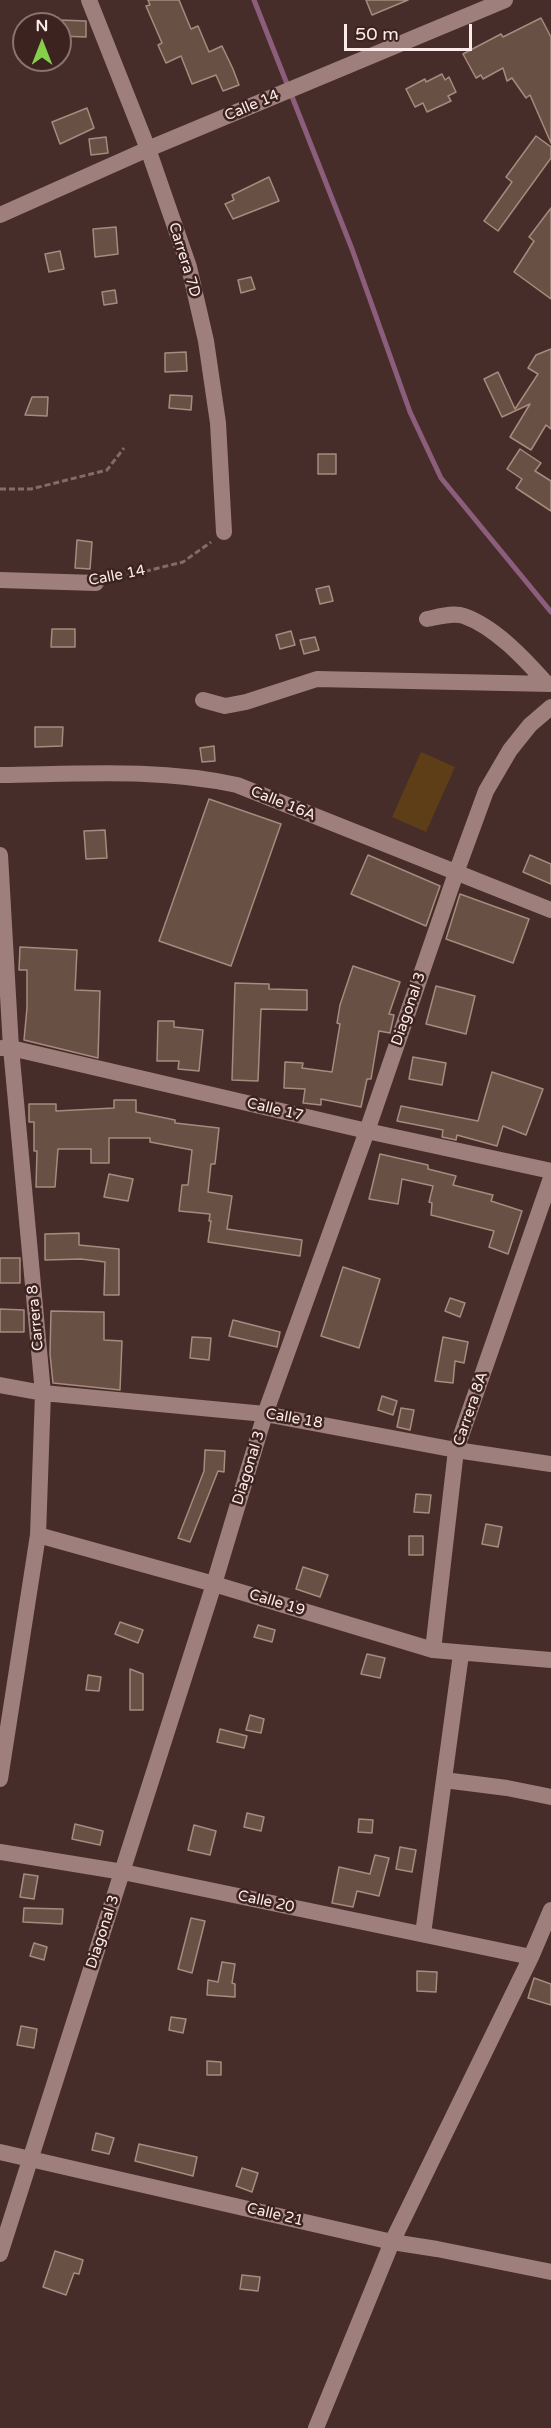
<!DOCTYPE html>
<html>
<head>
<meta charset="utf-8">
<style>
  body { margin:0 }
  #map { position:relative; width:551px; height:2428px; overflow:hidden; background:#462d2a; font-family:"Varela Round",sans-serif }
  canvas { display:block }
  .north { position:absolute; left:12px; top:12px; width:60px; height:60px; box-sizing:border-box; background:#3c2320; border:2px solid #897370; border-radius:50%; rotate:0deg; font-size:16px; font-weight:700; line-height:24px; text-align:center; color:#fcebe8 }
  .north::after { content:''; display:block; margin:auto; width:21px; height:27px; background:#86cf4b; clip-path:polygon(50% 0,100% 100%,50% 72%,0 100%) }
  .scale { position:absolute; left:344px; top:24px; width:128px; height:27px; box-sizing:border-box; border:3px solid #fcebe8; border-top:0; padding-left:8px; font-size:18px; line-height:21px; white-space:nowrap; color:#fcebe8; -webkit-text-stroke:4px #3c2320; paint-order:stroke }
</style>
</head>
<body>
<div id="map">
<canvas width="551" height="2428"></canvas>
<div class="north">N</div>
<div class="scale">50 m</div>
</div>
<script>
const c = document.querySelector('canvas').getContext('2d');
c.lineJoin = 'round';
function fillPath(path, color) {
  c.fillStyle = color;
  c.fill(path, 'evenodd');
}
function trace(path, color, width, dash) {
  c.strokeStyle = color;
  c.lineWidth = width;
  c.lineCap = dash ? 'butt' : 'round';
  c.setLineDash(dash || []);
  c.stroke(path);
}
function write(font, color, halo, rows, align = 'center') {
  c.font = font + ' "Varela Round",sans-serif';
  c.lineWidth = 5;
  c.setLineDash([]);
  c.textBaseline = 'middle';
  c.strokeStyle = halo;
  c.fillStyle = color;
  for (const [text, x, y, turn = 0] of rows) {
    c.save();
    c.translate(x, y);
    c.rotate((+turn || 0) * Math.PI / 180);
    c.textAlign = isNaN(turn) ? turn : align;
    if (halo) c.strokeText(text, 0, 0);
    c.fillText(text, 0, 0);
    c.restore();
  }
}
const green = new Path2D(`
  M421,752l34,15 -29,65 -34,-15z`);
const stream = new Path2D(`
  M254,0l98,249 58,163 31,66 110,134`);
const building = new Path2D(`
  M148,0h31l12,29 7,-3 11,26 13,-6 11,23 6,16 -16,6 -7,-16 -24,9 -11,-28 -15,7 -8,-18 4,-2 -16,-37 4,-1z
  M366,0h42l-36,15z
  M541,18l10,19v106l-21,-48 -4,3 -14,-20 -5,3 -4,-13 -20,11 -2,-4 -5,3 -13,-24 38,-20 2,3z
  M60,20l26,1v16l-26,-1z
  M442,74l3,6 4,-3 7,15 -8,4 3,5 -24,11 -4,-9 -8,4 -9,-18 19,-10 1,3z
  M87,108l7,20 -34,16 -8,-22z
  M536,136l15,11v11l-53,73 -14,-10 28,-39 -6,-5z
  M106,137l2,16 -17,2 -2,-16z
  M269,177l10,24 -46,18 -8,-15 9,-4 -2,-5z
  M551,208v91l-37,-27 20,-31 -5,-4z
  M116,227l2,27 -23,3 -2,-28z
  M60,251l4,18 -15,3 -4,-18z
  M251,277l4,12 -14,4 -3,-13z
  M115,290l2,13 -13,2 -2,-13z
  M551,349v80l-5,-4 -15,25 -21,-13 20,-33 -28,13 -18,-38 14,-7 17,37 23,-35 -10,-6 8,-13z
  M186,352l1,19 -22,1v-19z
  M170,395l22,1 -1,14 -22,-2z
  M32,397h16l-1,19 -22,-1z
  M520,449l21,14 -6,8 16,10v30l-35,-23 6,-9 -15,-10z
  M318,454h18v20h-18z
  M77,540l15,2 -2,27 -15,-1z
  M329,586l4,15 -13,3 -4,-15z
  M52,629h23v18h-24z
  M291,631l4,14 -15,4 -4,-14z
  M315,637l4,13 -15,4 -4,-14z
  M35,727h28l-1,19 -27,1z
  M214,746l1,15 -13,1 -2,-14z
  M209,799l72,25 -50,142 -72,-25z
  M105,830l2,28 -21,1 -2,-28z
  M368,855l72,31 -14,40 -75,-32z
  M530,855l21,9v20l-28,-12z
  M460,894l69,25 -16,44 -67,-24z
  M20,947l57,3 -2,40 25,1 -2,67 -74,-18 3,-32v-38h-8z
  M353,966l47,16 -11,32 5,1 -4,18 -11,-2 -8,48h-4l-6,28 -40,-8v6l-18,-2 2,-14 -21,-1 1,-26 18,1 -1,5 30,4 8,-48 -3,-1 3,-18z
  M235,983l34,1v5l38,1v20l-46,-1 -3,72 -26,-1z
  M436,986l39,10 -9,38 -40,-10z
  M158,1021h16v6l29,3 -4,41 -21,-2 1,-8h-22z
  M413,1057l33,6 -4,22 -33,-6z
  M492,1072l51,17 -17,46 -23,-9 -6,20 -40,-11 -1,5 -14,-3 1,-7 -46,-9 4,-15 77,15z
  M114,1100h22v12l39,8v3l44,5 -4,36h-4l-3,28 24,4 -5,33 75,11 -2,16 -92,-14 3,-21h-2l1,-7 -31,-3 3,-26h6l4,-35 -42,-8v-4h-41v25h-18v-14h-33l-3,38h-19l1,-36h-3v-29h-5v-18h27v7l58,-3z
  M380,1154l48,11v4l28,7 -3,9 40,10 -2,6 31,10 -14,43 -19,-7 5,-16 -63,-16 1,-12 -3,-1 4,-16 -31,-7 -4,25 -29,-5z
  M109,1174l24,5 -5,22 -24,-4z
  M79,1233v12l40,4v46h-15l1,-33 -24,-3 -36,1v-26z
  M0,1258h20v25h-20z
  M343,1267l37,12 -21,69 -38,-12z
  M450,1298l15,5 -5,14 -15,-6z
  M0,1309l24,1v22h-24z
  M51,1311l53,1v28l18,1 -2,49 -67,-7 -3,-29z
  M233,1320l47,12 -3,15 -48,-11z
  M192,1337l19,1 -2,22 -19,-2z
  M443,1337l25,5 -4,21 -9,-2 -2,22 -18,-2z
  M382,1396l15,5 -4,14 -15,-5z
  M401,1408l13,2 -4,20 -13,-3z
  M205,1450l20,1 -1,21 -6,-1 -28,71 -12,-4 26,-67z
  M416,1494l15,1 -2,18 -15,-1z
  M486,1524l16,3 -4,20 -16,-3z
  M409,1536h14v19h-14z
  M303,1567l25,8 -8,22 -24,-8z
  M120,1622l23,8 -5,13 -23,-9z
  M258,1625l17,5 -3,12 -18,-5z
  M367,1654l18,4 -5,20 -19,-4z
  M130,1669l13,5v36h-13z
  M88,1675l13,2 -2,14 -13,-1z
  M250,1715l14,4 -3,14 -15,-3z
  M220,1729l27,7 -3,12 -27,-6z
  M247,1813l17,4 -3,14 -17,-4z
  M359,1819l14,1 -1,13 -14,-1z
  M75,1824l28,7 -3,14 -28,-6z
  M194,1825l22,6 -6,24 -22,-5z
  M400,1847l16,3 -4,22 -16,-3z
  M375,1855l14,3 -10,38 -22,-5 -4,16 -21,-4 7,-36 31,7z
  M24,1874l14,2 -4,23 -14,-2z
  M24,1908l39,1 -1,15 -39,-2z
  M191,1918l14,3 -13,52 -14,-4z
  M34,1943l13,4 -3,13 -14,-4z
  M222,1962l13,2 -3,19 3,1v13l-28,-2 1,-15 10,2z
  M417,1971l20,1 -1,20 -19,-1z
  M534,1978l17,6v21l-23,-7z
  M171,2017l15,2 -3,14 -14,-3z
  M21,2026l16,3 -3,19 -17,-3z
  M207,2061l14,1v13h-14z
  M96,2133l18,5 -5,16 -17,-4z
  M139,2144l58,13 -4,19 -58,-15z
  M242,2168l16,5 -6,19 -16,-6z
  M55,2251l28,9 -4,14 -5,-1 -8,22 -23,-8z
  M242,2275l18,2 -2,14 -18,-2z`);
const path = new Path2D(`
  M0,489h31l76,-19 17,-22
  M110,580l73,-18 28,-20`);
const street = new Path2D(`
  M89,0l59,149 41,118 17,74 12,82 6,109
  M0,215l148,-66 357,-149
  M0,580l96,3
  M427,619c11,-2 26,-7 37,-3 31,11 61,43 82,67
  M203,700l22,6 21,-4 71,-23 234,5
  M0,775c80,-1 159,-7 237,10l314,125
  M0,855l11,193 32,345 -5,142 -38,244
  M2,1048h9l356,83 184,40
  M0,1385l43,8 222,21 191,36 95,14
  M38,1535l176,49 219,66 118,10
  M433,1650l23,-200 95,-272
  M444,1780l63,8 44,9
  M0,1852l123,20 408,85
  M423,1934l38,-280
  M0,2152l392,90 45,7 114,23
  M0,2254l214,-670 51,-170 102,-283 89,-258 30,-82 24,-41 20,-25 21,-18
  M316,2428l76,-186 139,-285 20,-47`);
const streetNames = [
  ["Calle 14",252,106,-23],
  ["Carrera 7D",184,260,73],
  ["Calle 14",117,576,-11],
  ["Calle 16A",283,804,22],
  ["Diagonal 3",409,1009,-71],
  ["Calle 17",275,1110,13],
  ["Carrera 8",36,1318,-95],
  ["Carrera 8A",471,1409,-71],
  ["Calle 18",294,1419,10],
  ["Diagonal 3",249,1468,-73],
  ["Calle 19",277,1603,17],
  ["Calle 20",266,1902,12],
  ["Diagonal 3",103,1932,-72],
  ["Calle 21",275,2215,13]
];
fillPath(green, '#5e3e16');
trace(stream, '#8d5e7b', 5);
fillPath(building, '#695044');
trace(building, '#a78b7e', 1.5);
trace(path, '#826c69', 3, [6, 3]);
trace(street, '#9e7f7b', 16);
write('15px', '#fcebe8', '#3c2320', streetNames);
</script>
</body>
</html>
